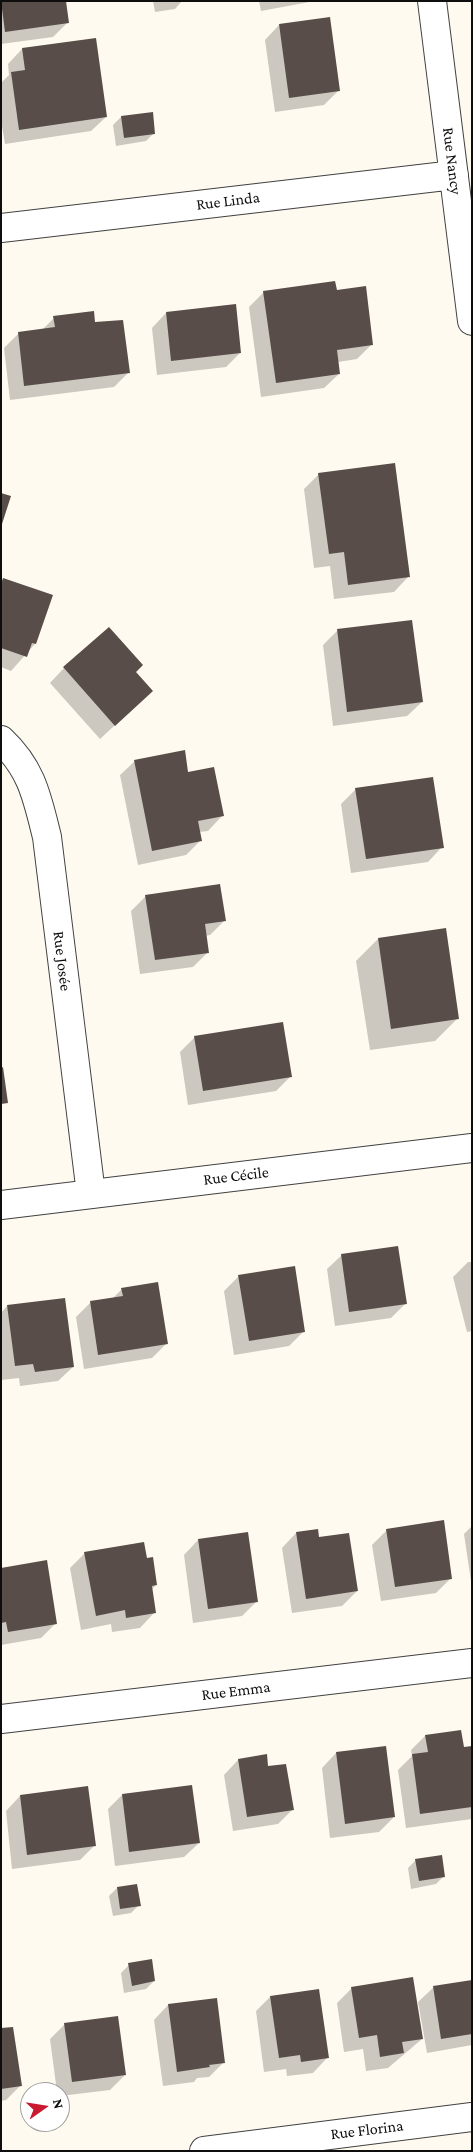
<!DOCTYPE html>
<html>
<head>
<meta charset="utf-8">
<style>
  body { margin:0 }
  #map { position:relative; width:473px; height:2152px; overflow:hidden; background:#fffaef; font-family:"Crimson Pro",serif }
  canvas { display:block }
  .frame { position:absolute; inset:0; border:2px solid #0e0e0e; pointer-events:none }
  .north { position:absolute; left:20px; top:2082px; width:50px; height:50px; box-sizing:border-box; background:#fff; border:1px solid #9f9f9f; border-radius:50%; rotate:77deg; font-size:14px; font-weight:700; line-height:20px; text-align:center; color:#0e0e0e }
  .north::after { content:''; display:block; margin:auto; width:18px; height:22px; background:#ca1a31; clip-path:polygon(50% 0,100% 100%,50% 72%,0 100%) }
</style>
</head>
<body>
<div id="map">
<canvas width="473" height="2152"></canvas>
<div class="frame"></div>
<div class="north">N</div>
</div>
<script>
const c = document.querySelector('canvas').getContext('2d');
c.lineJoin = 'round';
function fillPath(path, color) {
  c.fillStyle = color;
  c.fill(path, 'evenodd');
}
function trace(path, color, width, dash) {
  c.strokeStyle = color;
  c.lineWidth = width;
  c.lineCap = dash ? 'butt' : 'round';
  c.setLineDash(dash || []);
  c.stroke(path);
}
function write(font, color, halo, rows, align = 'center') {
  c.font = font + ' "Crimson Pro",serif';
  c.lineWidth = 5;
  c.setLineDash([]);
  c.textBaseline = 'middle';
  c.strokeStyle = halo;
  c.fillStyle = color;
  for (const [text, x, y, turn = 0] of rows) {
    c.save();
    c.translate(x, y);
    c.rotate((+turn || 0) * Math.PI / 180);
    c.textAlign = isNaN(turn) ? turn : align;
    if (halo) c.strokeText(text, 0, 0);
    c.fillText(text, 0, 0);
    c.restore();
  }
}
const shadow = new Path2D(`
  M1,1l66,22 -14,14 -52,7z
  M153,1h29l-7,8 -20,3z
  M259,1h56l-54,10z
  M279,25l59,66 -14,14 -49,7 -10,-72z
  M22,49l84,68 -15,14 -86,13 -4,-24v-37l8,-8 -1,-11z
  M121,117l33,16 -8,8 -30,5 -3,-21z
  M336,291l36,53 -15,15 -19,3 1,12 -15,14 -63,9 -12,-90 15,-15z
  M166,313l74,40 -14,14 -69,8 -5,-47z
  M54,318l40,6 34,49 -14,14 -104,13 -6,-52 15,-15 22,-2z
  M319,474l89,103 -14,15 -60,7 -4,-33 -16,2 -10,-79z
  M4,580l31,64 -24,27 -10,-4v-85z
  M337,631l85,71 -15,14 -74,10 -10,-81z
  M64,668l70,4 18,19 -52,48 -50,-56z
  M135,761l52,13 35,42 -14,15 -9,1 1,9 -14,14 -48,10 -18,-90z
  M356,789l86,58 -14,15 -77,11 -10,-69z
  M146,896l79,24 -15,15 -5,1 3,16 -15,15 -53,7 -9,-63z
  M378,939l79,80 -22,22 -65,9 -14,-89z
  M195,1037l96,39 -15,15 -88,14 -8,-53z
  M342,1255l63,49 -14,14 -56,8 -8,-57z
  M468,1262h4v69l-5,1 -14,-55z
  M239,1276l64,56 -14,14 -55,9 -10,-64z
  M122,1289l44,55 -14,14 -68,11 -8,-52 14,-14 22,-4z
  M7,1306l66,61 -15,14 -38,5 -1,-8 -18,2v-67z
  M472,1526v62l-8,-54z
  M387,1530l64,48 -15,15 -55,8 -9,-56z
  M296,1533l22,5 39,53 -15,15 -50,7 -10,-65z
  M198,1540l59,61 -15,15 -49,7 -9,-68z
  M85,1553l61,6 10,26 -5,5 3,23 -14,15 -28,4 -1,-8 -30,6 -11,-62z
  M1,1569l55,54 -15,15 -40,7z
  M425,1736l38,12 9,-1v72l-66,9 -8,-58 14,-14 -1,-6z
  M336,1753l58,64 -15,15 -49,6 -8,-70z
  M238,1760l29,8 25,42 -14,14 -45,7 -9,-56z
  M122,1795l77,48 -15,14 -69,9 -7,-57z
  M20,1796l74,50 -14,14 -68,9 -6,-58z
  M416,1860l28,16 -8,8 -25,5 -3,-21z
  M117,1888l22,17 -8,8 -18,3 -4,-20z
  M129,1965l25,16 -8,8 -22,4 -3,-20z
  M472,1981v64l-45,8 -9,-51 15,-14z
  M352,1988l70,51 -34,29 -22,3 -3,-22 -19,3 -7,-49z
  M270,1997l57,61 -14,15 -26,3 -1,-7 -22,3 -8,-61z
  M215,1999l9,63 -15,15 -12,1 -3,4 -31,4 -9,-66 14,-15z
  M65,2024l60,51 -15,15 -50,6v-4h-3l-7,-53z
  M1,2030l19,56 -14,14 -5,1z`);
const building = new Path2D(`
  M1,1h65l3,22 -64,9z
  M330,17l10,74 -51,7 -10,-74z
  M96,38l11,79 -88,13 -8,-58 14,-2 -3,-22z
  M153,112l2,22 -31,4 -3,-22z
  M335,281l2,9 29,-4 7,59 -36,5 3,24 -64,9 -13,-92z
  M236,304l5,49 -70,8 -5,-49z
  M94,311l1,11 28,-2 7,53 -106,13 -6,-54 37,-5 -2,-11z
  M395,463l15,114 -62,8 -4,-33 -15,2 -11,-81z
  M1,493l10,3 -9,28h-1z
  M3,578l50,17 -17,49 -4,-1 -5,14 -26,-9v-64z
  M412,620l11,82 -76,10 -10,-83z
  M109,627l34,38 -7,7 17,19 -38,35 -52,-59z
  M185,750l3,22 26,-5 10,49 -26,5 4,20 -50,10 -18,-91z
  M433,777l11,71 -78,11 -11,-71z
  M220,884l6,37 -21,3 4,29 -54,7 -10,-65z
  M446,928l13,91 -68,10 -13,-91z
  M283,1022l9,55 -89,14 -9,-55z
  M3,1067l5,36 -7,1v-36z
  M398,1246l9,58 -58,8 -8,-58z
  M295,1266l10,66 -56,9 -11,-66z
  M158,1282l10,62 -70,11 -8,-54 33,-5 -2,-8z
  M65,1298l9,69 -39,5 -2,-8 -18,2 -8,-61z
  M444,1520l8,59 -57,8 -9,-58z
  M318,1529l1,8 30,-4 9,58 -52,8 -10,-67z
  M248,1532l10,70 -50,7 -10,-70z
  M144,1542l3,16 6,-1 4,28 -5,1 4,27 -30,5 -1,-8 -29,6 -12,-64z
  M47,1560l10,64 -49,8 -2,-10 -5,1v-55z
  M461,1730l3,17 8,-1v61l-52,7 -8,-60 16,-2 -3,-17z
  M386,1746l9,71 -50,7 -9,-72z
  M267,1754l1,12 18,-2 8,46 -47,7 -9,-58z
  M192,1785l8,58 -71,9 -7,-58z
  M88,1786l8,60 -69,9 -7,-60z
  M442,1855l3,22 -26,4 -4,-22z
  M137,1884l4,22 -21,3 -3,-22z
  M152,1959l3,22 -23,5 -4,-23z
  M413,1977l10,62 -21,3 2,11 -24,4 -3,-22 -18,3 -8,-51z
  M472,1980v54l-31,5 -8,-53z
  M319,1989l10,69 -28,4 -1,-7 -21,3 -9,-62z
  M217,1998l8,65 -16,2 1,2 -33,5 -9,-68z
  M118,2016l8,59 -54,7 -8,-59z
  M13,2027l9,59 -21,3v-61z`);
const minor = new Path2D(`
  M432,1l40,320
  M1,228l453,-53
  M1,740c31,29 36,57 46,97l44,357
  M1,1205l471,-57
  M1,1719l471,-56
  M204,2151l268,-34`);
const streetNames = [
  ["Rue Nancy",452,161,83],
  ["Rue Linda",228,201,-7],
  ["Rue Josée",62,961,83],
  ["Rue Cécile",236,1176,-7],
  ["Rue Emma",236,1691,-7],
  ["Rue Florina",367,2130,-7]
];
fillPath(shadow, '#0003');
fillPath(building, '#584d49');
trace(minor, '#414141', 30);
trace(minor, '#fff', 28);
write('16px', '#0e0e0e', '#fff', streetNames);
</script>
</body>
</html>
